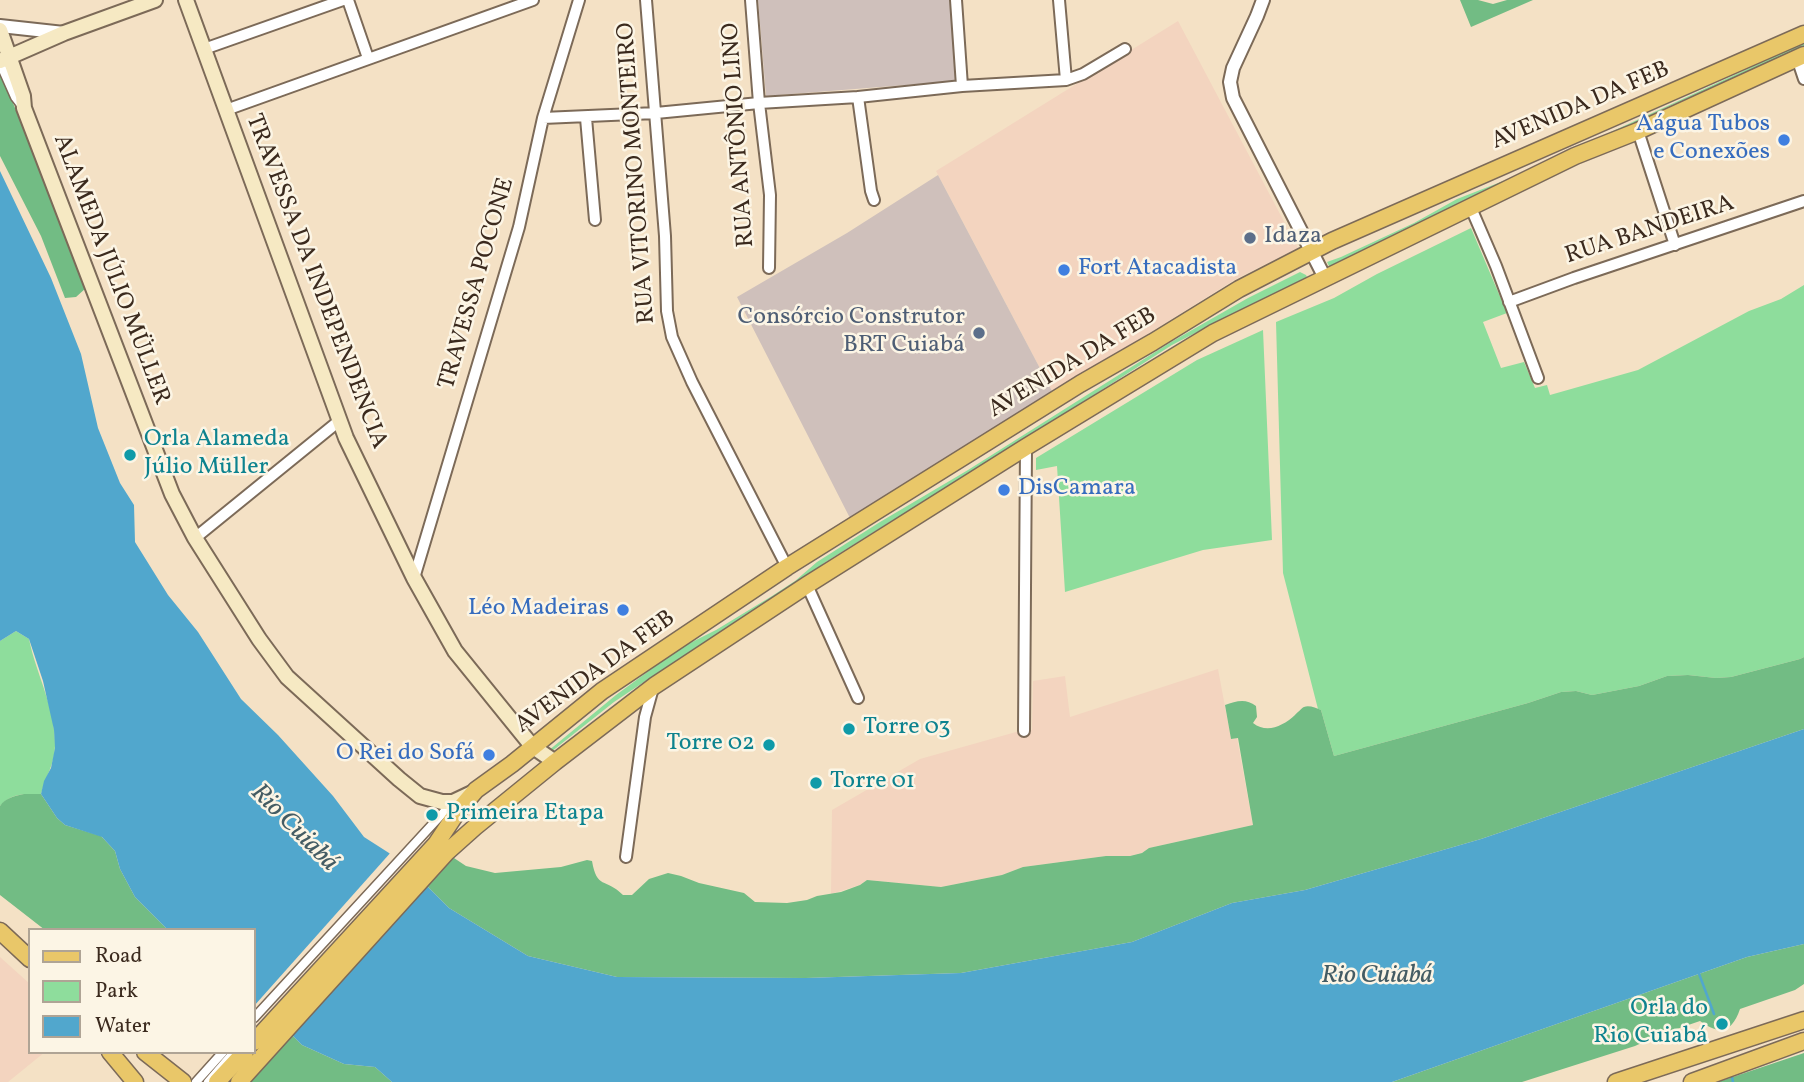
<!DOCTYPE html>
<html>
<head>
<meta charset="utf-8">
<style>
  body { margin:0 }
  #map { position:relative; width:1804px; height:1082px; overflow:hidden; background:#f4e1c5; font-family:Vollkorn,serif }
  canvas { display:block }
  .legend { position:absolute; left:28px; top:928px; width:228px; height:126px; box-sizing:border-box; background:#fcf5e5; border:2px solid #afa495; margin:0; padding:9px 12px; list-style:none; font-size:21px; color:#3b2a1e }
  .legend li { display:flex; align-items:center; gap:14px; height:35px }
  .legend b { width:35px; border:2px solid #afa495 }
</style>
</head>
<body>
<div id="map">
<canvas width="1804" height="1082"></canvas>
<ul class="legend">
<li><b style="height:9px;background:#e9c769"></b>Road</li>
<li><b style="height:19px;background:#8edd9c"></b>Park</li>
<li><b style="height:19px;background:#51a7cd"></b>Water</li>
</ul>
</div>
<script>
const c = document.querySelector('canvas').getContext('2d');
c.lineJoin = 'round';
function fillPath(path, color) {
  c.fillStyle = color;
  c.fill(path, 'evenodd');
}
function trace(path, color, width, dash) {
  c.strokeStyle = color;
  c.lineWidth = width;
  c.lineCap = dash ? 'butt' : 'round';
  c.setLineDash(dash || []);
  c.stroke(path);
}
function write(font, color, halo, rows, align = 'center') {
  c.font = font + ' Vollkorn,serif';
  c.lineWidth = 5;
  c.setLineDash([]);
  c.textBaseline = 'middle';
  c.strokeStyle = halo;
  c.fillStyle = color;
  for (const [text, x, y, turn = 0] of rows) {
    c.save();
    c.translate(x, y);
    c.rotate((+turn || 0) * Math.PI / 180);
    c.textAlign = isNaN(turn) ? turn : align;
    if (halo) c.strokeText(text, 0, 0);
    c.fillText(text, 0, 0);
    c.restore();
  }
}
const built = new Path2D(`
  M1178,21l120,227 -62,31 -183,114 -117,-222z
  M1218,669l13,70 6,-1 16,87 -104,23 -7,5 -12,3h-24l-83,11 -21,8 -61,12 -74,-7 -7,5 -29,9 1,-84 88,-51 96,-27 16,-2 1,-49 32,-5 5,41z
  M0,957l30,27v68h15l-37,30h-8z`);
const industrial = new Path2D(`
  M758,0h192l7,81 -191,15z
  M938,175l115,218 -202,127 -114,-223 110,-64z`);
const green = new Path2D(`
  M1804,43v6l-130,55 -344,164 -3,-6 14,-5 73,-34 43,-24 54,-21z
  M1471,228l36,85 -24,9 18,46 23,-6 11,26 12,-3 3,10 88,-25 111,-59 32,-12 23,-14v372l-4,2 -69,18 -15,1 -28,-3 -21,1 -28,10 -47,9 -16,-4 -15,1 -33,11 -194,53 -13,-46 -3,-1 -35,-136 -7,-251 58,-24 43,-24z
  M1300,272l6,3 1,2 -3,6 -68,29 -64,33 -258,165 -21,10 -69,43 -28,23 -125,78 -57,38 -63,50 -3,-1 68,-56 64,-47 36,-18 56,-34 23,-15 22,-19 63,-40 88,-52 203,-128 77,-44z
  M1263,330l9,210 -69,10 -138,42 -8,-126 -21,4v-12l161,-98z
  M16,631l13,8c7,35 27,70 26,107 0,17 -10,32 -14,48 -15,0 -31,-1 -41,12v-165z`);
const forest = new Path2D(`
  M1460,0h18l15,4 14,-4h26l-62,27z
  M0,70l86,218 -10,9 -11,1 -24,-62 -41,-80z
  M1804,657v72l-323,110 -176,51 -73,13 -100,39 -171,31 -155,5 -189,-1 -89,-21 -79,-48 -23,-23 25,-29 15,10 29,7 66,-6 26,-7 5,1c5,29 13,16 31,34h9l17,-16 19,-6 13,3 18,7 45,10 11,9 32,1 20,-3 10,-4 24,-4 19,-7 7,-5 74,7 61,-12 21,-8 83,-11h24l12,-3 7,-5 104,-23 -15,-87 -7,1 -6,-34c11,-4 21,-7 31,1l1,11 -4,6c14,11 30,3 42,-8 1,-1 8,-8 9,-8 5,-2 12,1 17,3l13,46 194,-53 33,-11 15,-1 16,4 47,-9 28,-10 21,-1 28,3 15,-1 69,-18z
  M24,794h17l16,24 8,7 36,11 14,15 5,18 15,28 33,33h-123l-45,-35v-89c5,-8 15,-10 24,-12z
  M1804,944v40l-9,6 -55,19c-8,24 -21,26 -40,12l-41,14 -24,11 -113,36h-130l355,-125z
  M292,1035l10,10 42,19 31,3 17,15h-142z
  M1804,1053v29h-86z`);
const water = new Path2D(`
  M0,171l51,107 30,76 17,74 22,55 14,22 1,37 33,53 30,37 43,67 37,36 55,61 31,41 25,16 37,32 23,23 79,48 89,21 189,1 155,-5 171,-31 100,-39 73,-13 176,-51 323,-110v215l-57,13 -355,125h-1000l-17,-15 -31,-3 -42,-19 -10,-10 -38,9v-114h-86l-33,-33 -15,-28 -5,-18 -13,-14 -37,-12 -8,-7 -16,-24 3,-13 7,-13 4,-20 -1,-18 -11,-49 -14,-42 -13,-8 -16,10z`);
const pier = new Path2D(`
  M392,851l36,31 -174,165v-41z`);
const stream = new Path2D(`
  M1698,971l16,43
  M1732,1077l1,5`);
const pedestrian = new Path2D(`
  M0,63l15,34 7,9
  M254,1018l199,-216
  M196,1082l27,-30
  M208,1082l26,-30`);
const minor = new Path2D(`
  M348,0l20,58
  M646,0l19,236 2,75 5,26 20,45 95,185
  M751,0l8,103 11,92 -1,73
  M956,0l6,86
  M1059,0l7,80
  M204,49l139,-49
  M1797,58l7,21
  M858,97l13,94 3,9
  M226,110l307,-110
  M543,118l113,-5 103,-10 99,-6 104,-11 104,-6 17,-6 42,-25
  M586,118l9,102
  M1638,131l37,114
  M1471,208l25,58 42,112
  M1509,302l65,-24 230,-77
  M195,538l144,-117
  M414,578l105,-351 24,-109 36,-118
  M807,585l51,113
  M1024,731l2,-284
  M626,857l19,-140 8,-29`);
const tertiary = new Path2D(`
  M1263,0l-6,16 -24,52 -3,14 3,16 92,180
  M0,26l64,7`);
const secondary = new Path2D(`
  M186,0l160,438 68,140 41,73 77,95 23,16
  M0,30l23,66 1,12 148,386 23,44 64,101 28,38 112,102 21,17 22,6h11l19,-9
  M0,61l64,-28 91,-33`);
const primary = new Path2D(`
  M0,931l30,28
  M254,1042l182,-198 22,-33 18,-21 36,-26 90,-73 185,-124 293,-183 73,-42 86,-53 93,-48 472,-207
  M110,1052l25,30
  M145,1052l38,30
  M217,1082l28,-30
  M239,1082l208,-230 28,-25 80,-65 99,-76 153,-101 219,-138 187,-114 362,-177 63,-25 166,-76
  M1616,1082l188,-62
  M1692,1082l112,-41`);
const markers = [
  [1784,140,7,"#3f7fe0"],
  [1250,238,7,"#5c6f8a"],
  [1064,270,7,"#3f7fe0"],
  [979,333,7,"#5c6f8a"],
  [130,455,7,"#0f9aa8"],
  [1004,490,7,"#3f7fe0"],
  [623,610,7,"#3f7fe0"],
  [849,729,7,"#0f9aa8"],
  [769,745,7,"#0f9aa8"],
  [489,755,7,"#3f7fe0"],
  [816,783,7,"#0f9aa8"],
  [432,815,7,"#0f9aa8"],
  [1722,1024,7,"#0f9aa8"]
];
const streetNames = [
  ["AVENIDA DA FEB",1581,107,-23],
  ["RUA ANTÔNIO LINO",740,135,-94],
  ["RUA VITORINO MONTEIRO",638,173,-94],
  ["RUA BANDEIRA",1650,231,-18],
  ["ALAMEDA JÚLIO MÜLLER",110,270,69],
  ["TRAVESSA DA INDEPENDENCIA",315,282,69],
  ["TRAVESSA POCONE",478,284,-74],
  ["AVENIDA DA FEB",1073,364,-31],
  ["AVENIDA DA FEB",596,673,-36]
];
const shopNames = [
  ["Aágua Tubos",1770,126],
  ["e Conexões",1770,154],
  ["Fort Atacadista",1078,270,"left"],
  ["DisCamara",1018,490,"left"],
  ["Léo Madeiras",609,610],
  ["O Rei do Sofá",475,755]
];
const serviceNames = [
  ["Idaza",1264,238],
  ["Consórcio Construtor",965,319,"right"],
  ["BRT Cuiabá",965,347,"right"]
];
const cultureNames = [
  ["Orla Alameda",144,441],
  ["Júlio Müller",144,469],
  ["Torre 03",863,729],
  ["Torre 02",755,745,"right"],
  ["Torre 01",830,783],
  ["Primeira Etapa",446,815],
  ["Orla do",1708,1010,"right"],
  ["Rio Cuiabá",1708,1038,"right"]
];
const waterNames = [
  ["Rio Cuiabá",293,829,45],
  ["Rio Cuiabá",1377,977]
];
fillPath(built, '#f3d4bf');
fillPath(industrial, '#cfc0bb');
fillPath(green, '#8edd9c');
fillPath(forest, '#72bc84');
fillPath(water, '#51a7cd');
fillPath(pier, '#f4e1c5');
trace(stream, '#51a7cd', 2.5);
trace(pedestrian, '#7c6a58', 11);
trace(minor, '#7c6a58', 14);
trace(tertiary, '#7c6a58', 16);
trace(secondary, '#7c6a58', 18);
trace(primary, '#7c6a58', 19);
trace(pedestrian, '#fff', 8);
trace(minor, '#fff', 10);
trace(tertiary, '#fff', 12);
trace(secondary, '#f6e9c3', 14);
trace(primary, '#e9c769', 16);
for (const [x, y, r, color] of markers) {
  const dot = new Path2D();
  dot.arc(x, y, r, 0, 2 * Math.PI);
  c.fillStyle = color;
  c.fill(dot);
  trace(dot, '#fcf5e5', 2.5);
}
write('24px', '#3b2a1e', '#fcf5e5', streetNames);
write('24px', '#366cbe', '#fcf5e5', shopNames, 'right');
write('24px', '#4e5e75', '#fcf5e5', serviceNames, 'left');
write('24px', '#0d838f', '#fcf5e5', cultureNames, 'left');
write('italic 26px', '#445c64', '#fcf5e5', waterNames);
</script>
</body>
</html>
